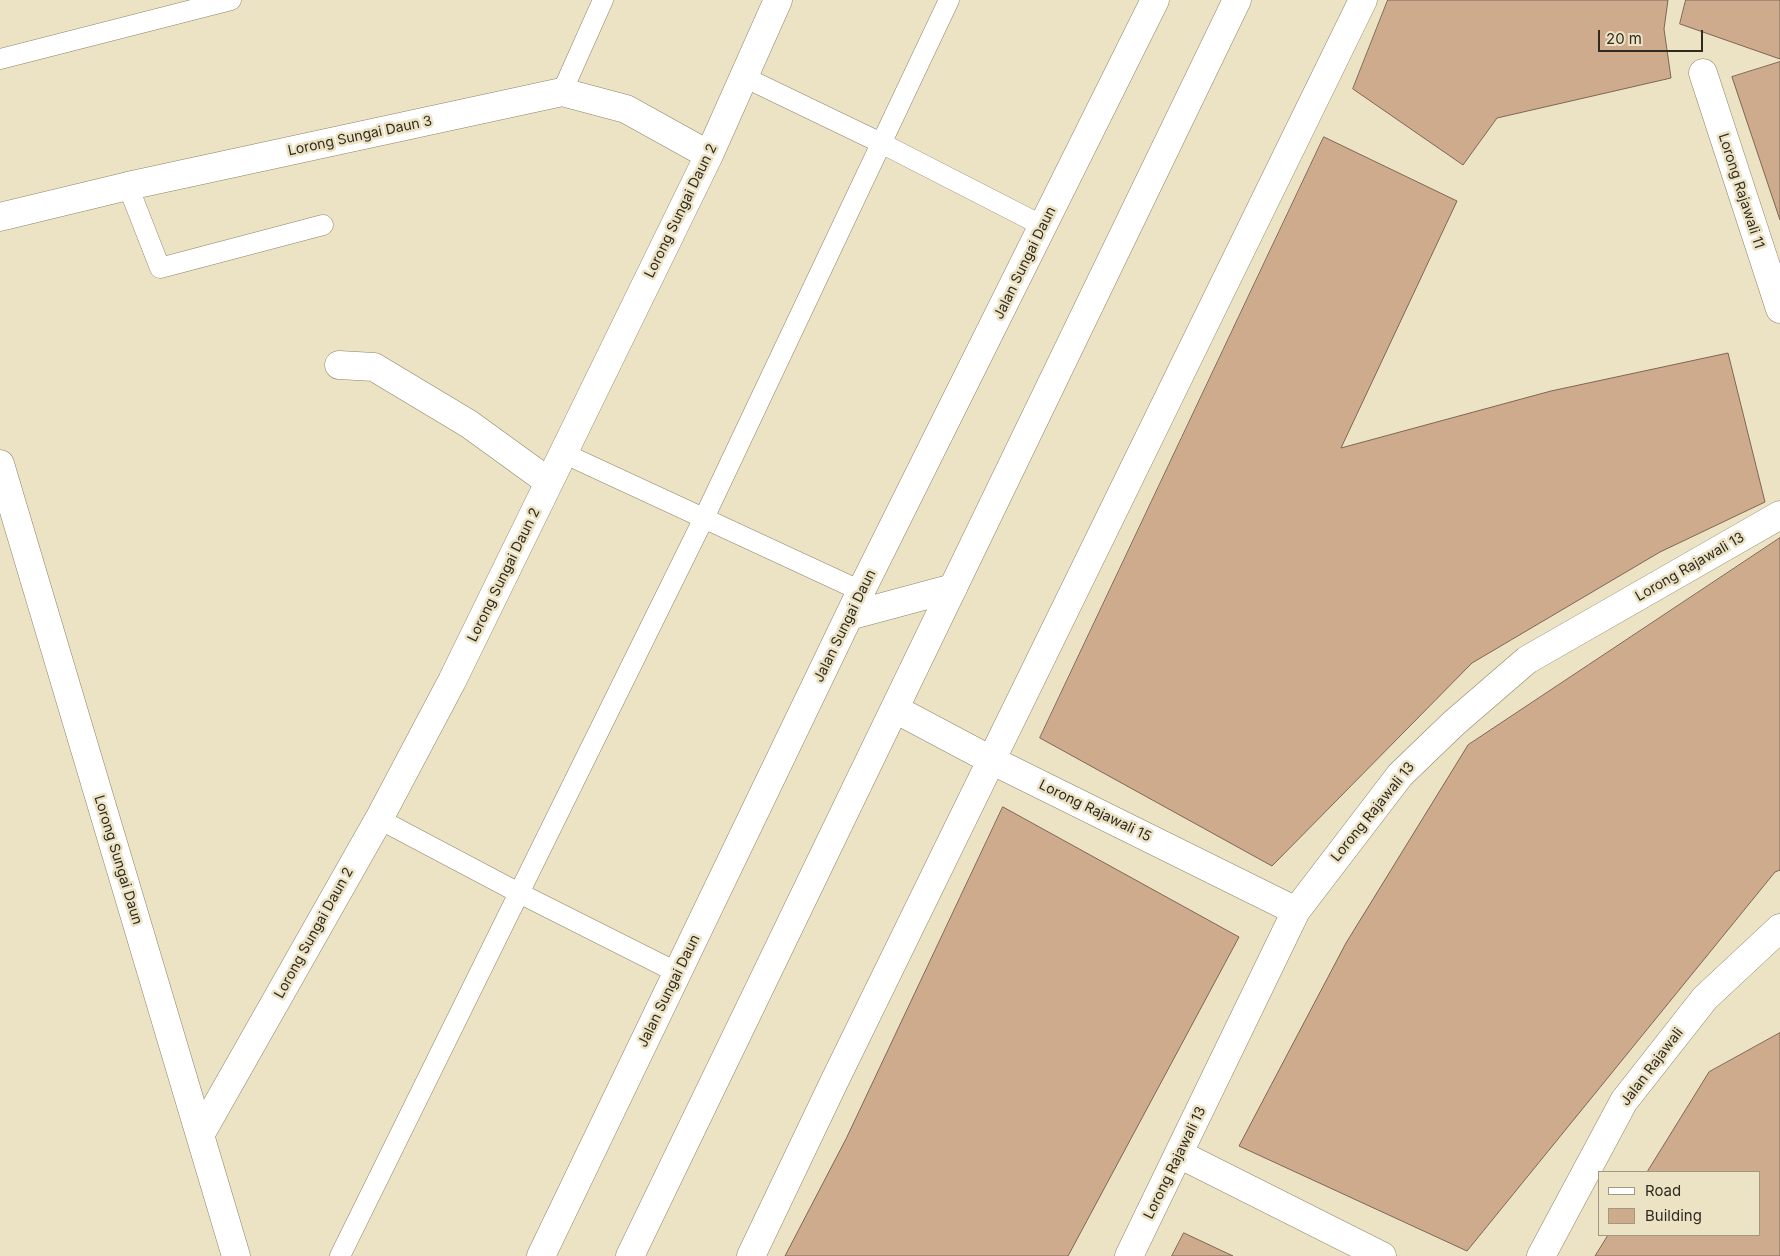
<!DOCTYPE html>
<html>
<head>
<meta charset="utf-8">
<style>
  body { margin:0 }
  #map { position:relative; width:1780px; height:1256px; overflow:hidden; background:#ece2c4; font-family:Inter,sans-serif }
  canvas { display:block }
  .legend { position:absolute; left:1598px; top:1171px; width:162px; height:65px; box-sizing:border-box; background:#ece2c4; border:1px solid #a09982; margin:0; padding:6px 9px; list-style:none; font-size:15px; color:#2f2b20 }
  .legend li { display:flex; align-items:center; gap:10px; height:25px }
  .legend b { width:25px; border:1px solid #a09982 }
  .scale { position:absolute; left:1598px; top:30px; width:105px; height:22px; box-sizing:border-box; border:2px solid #2f2b20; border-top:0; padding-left:6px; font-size:15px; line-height:18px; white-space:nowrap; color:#2f2b20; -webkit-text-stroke:4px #ece2c4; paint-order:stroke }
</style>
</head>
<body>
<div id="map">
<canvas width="1780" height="1256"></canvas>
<ul class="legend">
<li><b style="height:6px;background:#fff"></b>Road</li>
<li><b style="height:14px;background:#cfab8e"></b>Building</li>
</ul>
<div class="scale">20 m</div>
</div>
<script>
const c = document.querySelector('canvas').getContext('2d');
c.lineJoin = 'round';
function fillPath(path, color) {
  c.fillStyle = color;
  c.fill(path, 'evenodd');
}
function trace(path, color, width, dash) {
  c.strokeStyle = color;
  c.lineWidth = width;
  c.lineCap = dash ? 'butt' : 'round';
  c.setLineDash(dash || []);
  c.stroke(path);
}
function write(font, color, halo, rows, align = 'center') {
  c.font = font + ' Inter,sans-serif';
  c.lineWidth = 5;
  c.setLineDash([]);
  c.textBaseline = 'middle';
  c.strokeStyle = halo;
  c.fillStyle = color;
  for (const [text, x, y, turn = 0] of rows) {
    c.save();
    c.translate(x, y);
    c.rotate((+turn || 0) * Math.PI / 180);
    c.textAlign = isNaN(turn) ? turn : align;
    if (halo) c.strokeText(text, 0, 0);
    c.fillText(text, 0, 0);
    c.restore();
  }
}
const building = new Path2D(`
  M1388,0h280l-4,29 7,49 -174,40 -34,47 -110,-76z
  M1686,0h94v59l-100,-35z
  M1780,62v158l-48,-143z
  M1324,137l133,64 -116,247 210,-57 177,-38 37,149 -105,50 -188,111 -200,203 -232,-128z
  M1780,538v332l-5,2 -308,379 -228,-105 107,-203 122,-198z
  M1003,807l236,130 -171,319h-283l61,-117z
  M1780,1033v223h-185l13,-21h151v-63h-112l62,-100z
  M1184,1233l49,23h-61z`);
const lane = new Path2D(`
  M0,59l231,-59
  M744,77l137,66 162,83
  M562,92l41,-92
  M128,186l32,82 163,-43
  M563,453l298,138
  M379,819l140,74 159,80
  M340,1256l364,-738 245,-518`);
const street = new Path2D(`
  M1703,73l77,236
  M0,217l128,-31 434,-94 64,17 83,46
  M339,365l35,2 95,57 80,58
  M0,464l236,792
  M849,616l104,-28
  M895,709l96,51 305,151
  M200,1135l179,-316 73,-138 257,-526 69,-155
  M1179,1154l203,102
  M541,1256l320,-665 294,-591
  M751,1256l84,-176 528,-1080
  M1129,1256l167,-345 104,-136 54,-52 73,-63 253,-145
  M1541,1256l83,-155 81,-103 75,-70`);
const secondary = new Path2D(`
  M630,1256l607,-1256`);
const streetNames = [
  ["Lorong Sungai Daun 3",360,136,-12],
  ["Lorong Rajawali 11",1741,191,72],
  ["Lorong Sungai Daun 2",681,211,-64],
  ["Jalan Sungai Daun",1025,263,-64],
  ["Lorong Rajawali 13",1690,567,-30],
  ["Lorong Sungai Daun 2",504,575,-64],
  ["Jalan Sungai Daun",845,626,-64],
  ["Lorong Rajawali 15",1095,811,26],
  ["Lorong Rajawali 13",1373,812,-51],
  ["Lorong Sungai Daun",118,860,73],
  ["Lorong Sungai Daun 2",314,933,-61],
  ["Jalan Sungai Daun",669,991,-64],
  ["Jalan Rajawali",1652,1067,-53],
  ["Lorong Rajawali 13",1175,1163,-64]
];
fillPath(building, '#cfab8e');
trace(building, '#7d6654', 1);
trace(lane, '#8d8368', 21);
trace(street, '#8d8368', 29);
trace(secondary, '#8d8368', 29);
trace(lane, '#fff', 20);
trace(street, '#fff', 28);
trace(secondary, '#fff', 28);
write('14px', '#2f2b20', '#ece2c4', streetNames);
</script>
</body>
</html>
